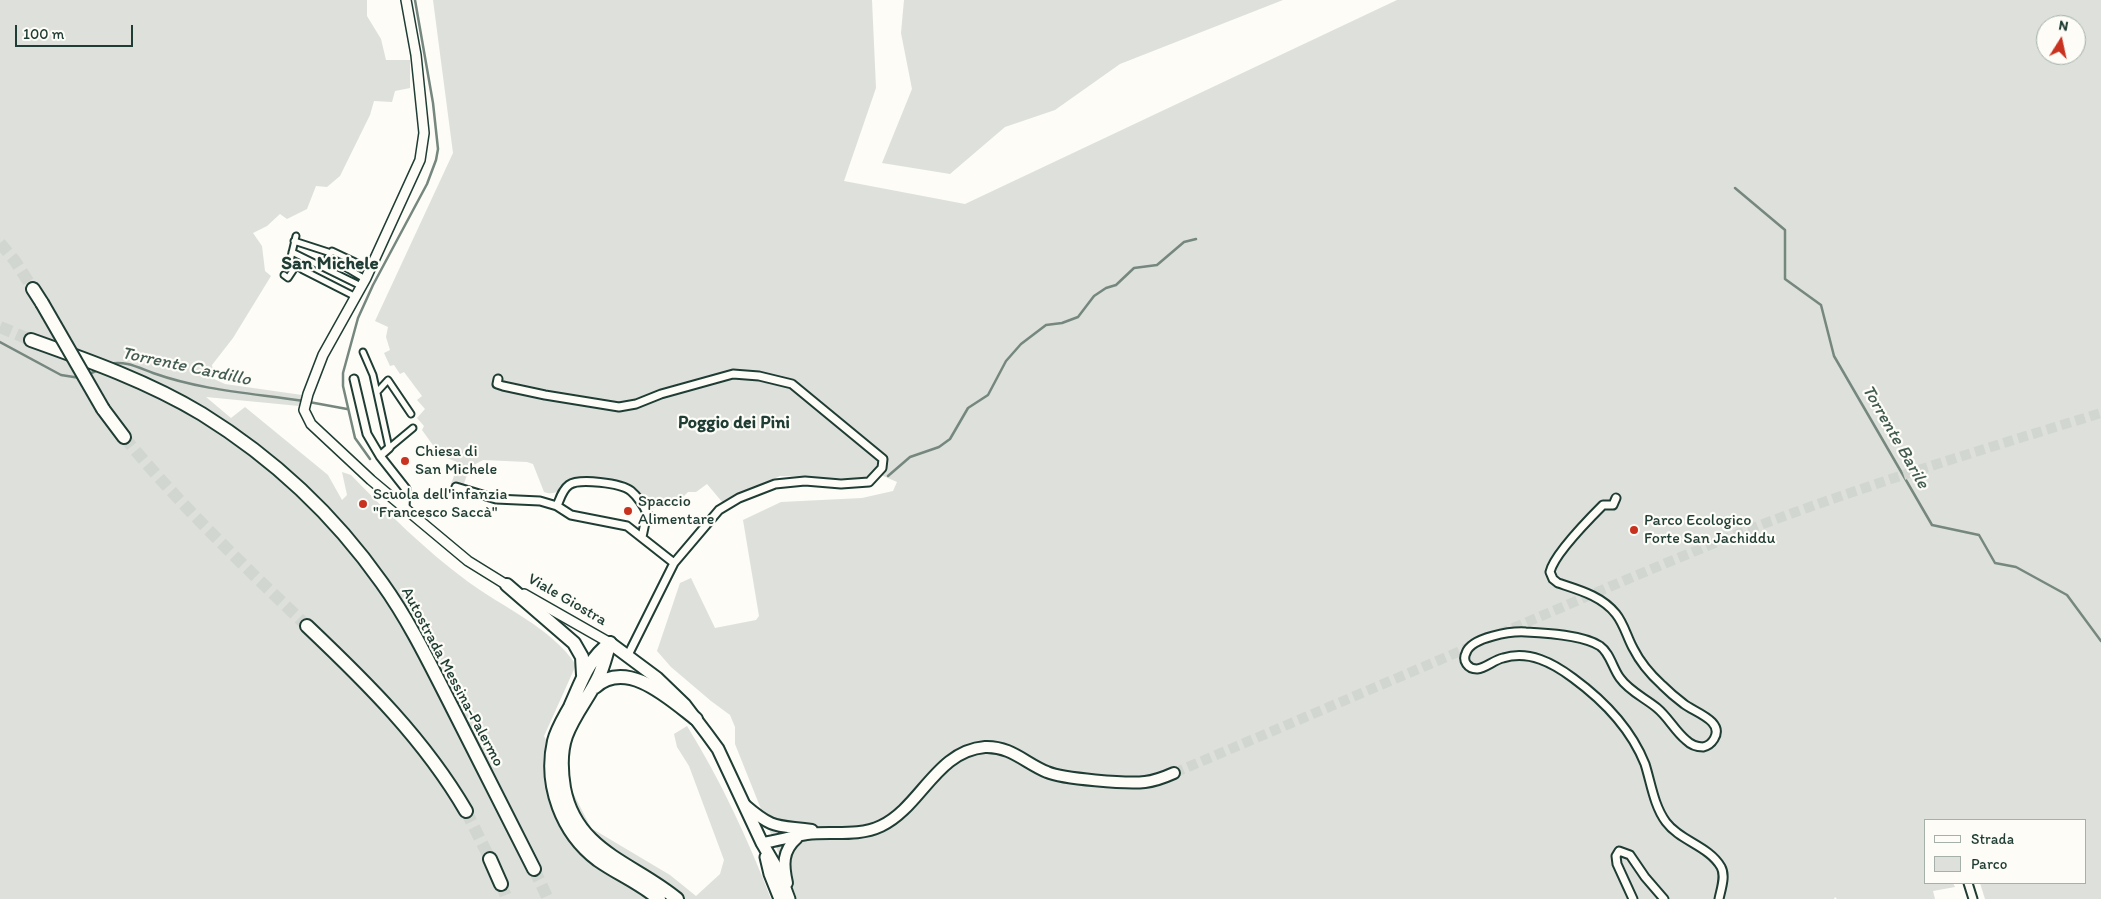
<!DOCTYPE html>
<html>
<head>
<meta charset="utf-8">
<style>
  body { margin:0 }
  #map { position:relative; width:2101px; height:899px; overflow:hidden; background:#fdfcf7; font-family:Itim,sans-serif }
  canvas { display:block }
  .legend { position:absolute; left:1924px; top:819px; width:162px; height:65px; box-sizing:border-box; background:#fdfcf7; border:1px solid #a4b0a9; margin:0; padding:6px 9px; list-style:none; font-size:15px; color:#1f3d34 }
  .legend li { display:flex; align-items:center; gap:10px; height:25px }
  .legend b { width:25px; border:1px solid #a4b0a9 }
  .north { position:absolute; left:2036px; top:15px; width:50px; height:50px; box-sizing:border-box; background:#fdfcf7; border:1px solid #a4b0a9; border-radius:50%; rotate:10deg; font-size:14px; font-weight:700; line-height:20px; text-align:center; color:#1f3d34 }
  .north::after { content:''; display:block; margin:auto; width:18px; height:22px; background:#c8321e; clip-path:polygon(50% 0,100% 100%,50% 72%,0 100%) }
  .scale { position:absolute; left:15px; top:25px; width:118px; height:22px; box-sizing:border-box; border:2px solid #1f3d34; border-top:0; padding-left:6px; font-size:15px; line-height:18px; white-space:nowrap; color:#1f3d34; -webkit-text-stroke:4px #fdfcf7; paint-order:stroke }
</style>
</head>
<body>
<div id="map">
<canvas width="2101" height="899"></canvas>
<ul class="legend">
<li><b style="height:6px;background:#fdfcf7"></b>Strada</li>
<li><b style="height:14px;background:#dde0db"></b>Parco</li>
</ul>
<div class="north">N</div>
<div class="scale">100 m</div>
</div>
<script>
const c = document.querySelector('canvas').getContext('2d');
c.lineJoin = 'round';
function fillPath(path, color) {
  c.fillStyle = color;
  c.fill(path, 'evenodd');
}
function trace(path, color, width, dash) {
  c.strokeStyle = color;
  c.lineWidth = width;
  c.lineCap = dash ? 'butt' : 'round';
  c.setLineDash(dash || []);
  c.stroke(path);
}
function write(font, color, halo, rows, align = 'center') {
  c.font = font + ' Itim,sans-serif';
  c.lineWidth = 4.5;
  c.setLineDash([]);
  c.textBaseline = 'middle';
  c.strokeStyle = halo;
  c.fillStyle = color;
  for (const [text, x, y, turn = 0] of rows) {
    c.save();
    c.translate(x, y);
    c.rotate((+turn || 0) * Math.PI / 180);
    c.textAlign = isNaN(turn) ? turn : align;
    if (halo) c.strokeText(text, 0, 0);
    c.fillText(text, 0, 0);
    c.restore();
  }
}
const green = new Path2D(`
  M0,0h367v16l14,23 5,21h24v28l-15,3 -3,11 -18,-1 -4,14 -30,61 -13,11 -11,-1 -9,23 -20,10 -7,-5 -13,12 -14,7 9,13 3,25 6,5 -38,62 -21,27 2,14 11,5 77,11 -3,11 -93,-9 25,21 14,-11 83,68 14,25 5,-5 -5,-23 9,3c37,38 74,75 116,106 35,26 85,47 109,84l-32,71 47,92 79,47 26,21 24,-22 4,-14 -35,-94 -12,-19 -3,-13 13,-8c34,55 61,113 84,173h-771z
  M433,0h439l4,88 -32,93 121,23 432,-204h704v899h-116l-5,-16h105v-63h-160v63h28l2,4 -22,4 2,8h-98l-2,-2 -1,2h-1037l-62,-155v-17l-5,-12 -19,-14 -40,-34 -14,-16 23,-68 11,-5 24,50 41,-8 3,-4 -16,-96 38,-18 81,-4 31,-7 4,-9 -25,-11c-4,8 -10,7 -18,8l-74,-3 -57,27 -16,-19 -11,8h-8l-6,6 -20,5 -3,3 -10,4 -17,-22 -65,-5c-7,7 -12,13 -23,9l-11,-28 -6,-2 -44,-2 -13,7 -7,19 -12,-2 7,-19 -1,-3 -17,-7 -18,-25 2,-4 -7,-8 8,-9 -8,-9 5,-4 -18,-24 -4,2 -6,-9 -4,1 -6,-13 6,-3 -4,-13 2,-10 -13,-6 78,-168zM2046,25h30v30h-30z
  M904,0h379l-163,64 -65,46 -50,17 -55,47 -68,-11 30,-74 -11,-56z`);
const stream = new Path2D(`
  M1735,188l50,42v49l36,26 13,51 98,169 47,10 16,28 21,4 51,28 34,46
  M0,342l61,33 19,3
  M109,364c16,-4 30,4 44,9 51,18 98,20 151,28
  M87,375l11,-5
  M309,402l38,7
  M370,459l-15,-21 -12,-52v-13l15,-55 15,-33 54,-101 9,-24 2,-11 -5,-46 -18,-103
  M888,476l22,-19 29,-10 11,-8 18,-31 20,-13 18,-34 15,-17 25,-19 16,-2 16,-6 16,-21 12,-8 10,-3 18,-17 23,-3 27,-23 12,-3`);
const secondaryTunnel = new Path2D(`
  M1499,634c90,-38 180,-78 272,-113 108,-40 219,-74 330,-108
  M1174,773l303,-129`);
const motorwayTunnel = new Path2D(`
  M0,243l15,18 18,28
  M0,327l31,13
  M124,437c56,68 119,128 183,189
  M466,811l24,48
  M534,869l14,30
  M501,884l6,15`);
const pedestrian = new Path2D(`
  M296,236l-6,25 13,9 53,27
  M294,241l37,12 1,-2 38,18
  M292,252l69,34
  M328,257l37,22
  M284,275l4,3 8,-12
  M363,352l10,23 16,73 24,-20
  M377,392l11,-12 23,34`);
const minor = new Path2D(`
  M354,379l13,55 13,22
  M498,379l-1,5 6,2 42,9 74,12 17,-3 25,-10 72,-20 26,2 33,8 91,75 -1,9 -13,14 -28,2 -36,-3 -30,3 -36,14 -20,12 -45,53 -46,92
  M389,448l-9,8 26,33 -1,18
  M456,487l40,12 44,2 17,5 14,9 56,11 47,37
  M1616,498l-3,7h-10c-14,14 -49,49 -53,67l3,7 5,4c21,7 44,13 58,31 8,10 11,23 17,34 7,14 18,27 29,37 7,7 14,13 22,19 10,8 41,17 30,35 -3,5 -6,7 -11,8 -7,0 -13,-3 -17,-7 -11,-9 -18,-23 -29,-32 -12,-10 -28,-17 -37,-30 -7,-9 -10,-25 -20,-32 -17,-11 -53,-13 -74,-14 -14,-1 -55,5 -60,21 -4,8 2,16 11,16 9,-1 17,-9 26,-11 26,-8 50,5 70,20 30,22 58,51 72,86 6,19 9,42 21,58 14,19 43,24 55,45 5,9 0,22 -2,32
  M557,506c3,-7 5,-16 12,-21 10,-7 52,-2 62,6 6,5 13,15 16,22l-5,24
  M1968,883l5,16
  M1633,899l-16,-35 -1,-8 3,-5 11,4 15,22 19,22`);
const tertiary = new Path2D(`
  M406,0l10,55 8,78 -4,27 -54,118 -43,77 -15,39 -4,16 7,14 60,56 97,81 42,26
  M524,594l86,49`);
const secondary = new Path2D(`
  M745,805c29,25 31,20 67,25
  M762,843c15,-2 30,-7 45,-9 24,-3 51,3 74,-8 40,-19 55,-75 104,-79 26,-1 40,16 62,25 16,7 80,12 98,10 10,-1 20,-5 29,-9
  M787,883c-4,-18 -5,-32 10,-45`);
const primary = new Path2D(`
  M610,643l47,35 28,27 22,29 11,15 44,94 17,29 10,27
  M766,857l4,17 10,25`);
const motorway = new Path2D(`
  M33,289l9,14
  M31,340c59,21 118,42 171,74 71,44 132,101 180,169 28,39 49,83 71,126 27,54 54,107 81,160
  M103,409l21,28
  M507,585l67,58 8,14 1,18
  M307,626c59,56 117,113 159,185
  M610,643c-22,16 -29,40 -40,64 -6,11 -13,22 -16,34 -10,44 8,92 44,119 20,14 42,23 61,39
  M610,643c-4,11 -6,22 -11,33 -9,20 -25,38 -33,60 -6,17 -5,34 -2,52 12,64 70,75 113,111
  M595,687c32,-29 75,12 101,32
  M490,859l11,25`);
const motorwayBridge = new Path2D(`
  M42,303l61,106`);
const markers = [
  [405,461,5,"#c8321e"],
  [363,504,5,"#c8321e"],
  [628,511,5,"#c8321e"],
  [1634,530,5,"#c8321e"]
];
const poiNames = [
  ["Chiesa di",415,452],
  ["San Michele",415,470],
  ["Scuola dell'infanzia",373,495],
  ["\"Francesco Saccà\"",373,513],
  ["Spaccio",638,502],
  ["Alimentare",638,520],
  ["Parco Ecologico",1644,521],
  ["Forte San Jachiddu",1644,539]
];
const streetNames = [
  ["Viale Giostra",567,600,30],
  ["Autostrada Messina-Palermo",452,677,62]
];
const waterNames = [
  ["Torrente Cardillo",186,367,12],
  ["Torrente Barile",1895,437,60]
];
const neighbourhoodNames = [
  ["Poggio dei Pini",734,423]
];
const quarterNames = [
  ["San Michele",330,264]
];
fillPath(green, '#dde0db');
trace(stream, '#75877f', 2.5);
trace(secondaryTunnel, '#d1d6d0', 10, [10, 5]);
trace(motorwayTunnel, '#d1d6d0', 12, [12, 6]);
trace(pedestrian, '#1f3d34', 9);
trace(minor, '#1f3d34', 11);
trace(tertiary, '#1f3d34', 12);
trace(secondary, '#1f3d34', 14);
trace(primary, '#1f3d34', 15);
trace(motorway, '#1f3d34', 16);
trace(pedestrian, '#fdfcf7', 5);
trace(minor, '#fdfcf7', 7);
trace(tertiary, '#fdfcf7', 9);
trace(secondary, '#fdfcf7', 10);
trace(primary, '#fdfcf7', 11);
trace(motorway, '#fdfcf7', 12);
trace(motorwayBridge, '#1f3d34', 16, []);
trace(motorwayBridge, '#fdfcf7', 12);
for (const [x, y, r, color] of markers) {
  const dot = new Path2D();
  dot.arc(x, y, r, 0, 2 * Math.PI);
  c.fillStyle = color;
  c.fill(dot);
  trace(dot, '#fdfcf7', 2);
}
write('16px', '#1f3d34', '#fdfcf7', poiNames, 'left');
write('16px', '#1f3d34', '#fdfcf7', streetNames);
write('italic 18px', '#435c53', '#fdfcf7', waterNames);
write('bold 18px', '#1f3d34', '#fdfcf7', neighbourhoodNames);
write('bold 19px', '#1f3d34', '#fdfcf7', quarterNames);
</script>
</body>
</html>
